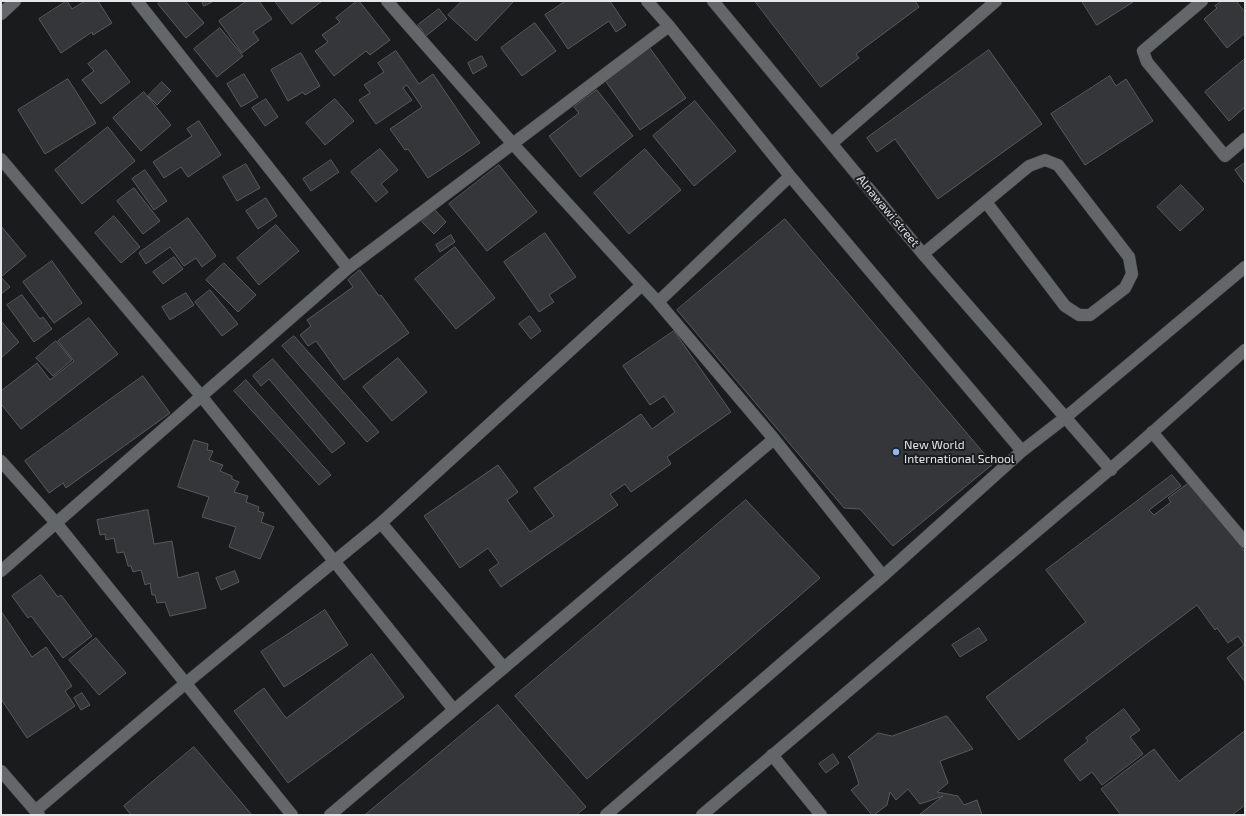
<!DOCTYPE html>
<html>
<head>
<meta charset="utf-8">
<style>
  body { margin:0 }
  #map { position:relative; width:1246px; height:816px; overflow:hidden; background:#191b1d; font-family:"Exo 2",sans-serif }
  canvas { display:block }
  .frame { position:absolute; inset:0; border:2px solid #e5e6e8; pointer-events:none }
</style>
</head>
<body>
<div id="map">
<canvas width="1246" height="816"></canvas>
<div class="frame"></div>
</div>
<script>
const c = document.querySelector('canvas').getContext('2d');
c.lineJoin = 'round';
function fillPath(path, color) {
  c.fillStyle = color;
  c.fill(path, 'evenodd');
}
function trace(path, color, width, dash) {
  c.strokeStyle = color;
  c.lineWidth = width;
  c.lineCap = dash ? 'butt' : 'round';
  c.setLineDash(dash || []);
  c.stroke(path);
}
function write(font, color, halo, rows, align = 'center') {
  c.font = font + ' "Exo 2",sans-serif';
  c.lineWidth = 4;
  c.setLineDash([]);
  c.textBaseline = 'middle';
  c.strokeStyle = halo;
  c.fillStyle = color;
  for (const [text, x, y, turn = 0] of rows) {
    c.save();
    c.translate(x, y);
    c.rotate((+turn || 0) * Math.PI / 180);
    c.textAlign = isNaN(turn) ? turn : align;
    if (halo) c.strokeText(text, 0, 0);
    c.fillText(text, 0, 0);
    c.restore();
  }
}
const building = new Path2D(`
  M67,1l5,8 13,-8h13l14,22 -19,12 -1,-3 -31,21 -22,-34z
  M161,1h24l19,22 -18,15 -28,-34z
  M202,1h12l-10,5z
  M247,1h12l13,18 -19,13 6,8 -17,13 -23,-32z
  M275,1h47l-30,23z
  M357,1h2l31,39 -20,15 -4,-4 -32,25 -19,-25 13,-9 -6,-7 18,-13 -4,-4z
  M462,1h52l-38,40 -28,-26z
  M566,1h44l16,24 -10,7 -7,-11 -41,28 -23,-34z
  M755,1h160l4,6 -63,47 3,4 -38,29z
  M1082,1h50l1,1 -36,23z
  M1222,1h14l9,11v21l-18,15 -23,-29 13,-11 -2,-2z
  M439,9l8,10 -21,17 -8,-11z
  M535,23l21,28 -34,25 -21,-28z
  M220,28l23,28 -26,21 -23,-28z
  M649,47l37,51 -46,32 -36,-51z
  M106,50l24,32 -29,22 -19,-24 12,-9 -6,-7z
  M989,50l53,74 -104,75 -43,-60 -18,13 -10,-14z
  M396,51l23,33 14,-10 47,69 -52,35 -20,-29 -3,1 -15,-21 32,-22 -15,-22 -4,3 9,12 -36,24 -17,-24 11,-7 -6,-8 20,-13 -6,-9z
  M301,53l19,33 -15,9 -2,-3 -15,9 -17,-31z
  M482,56l5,10 -14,8 -5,-11z
  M1245,59v48l-16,14 -24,-29z
  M244,74l14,23 -17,10 -14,-23z
  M1110,76l6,10 10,-7 27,42 -68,44 -34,-51z
  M68,79l28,44 -51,31 -27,-44z
  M162,82l9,9 -14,14 -9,-9z
  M597,90l36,46 -53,41 -31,-41 30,-23 -5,-6z
  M144,92l27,33 -30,26 -28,-33z
  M266,99l12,18 -13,9 -13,-18z
  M335,99l19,22 -29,24 -19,-22z
  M695,101l41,50 -42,35 -41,-50z
  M199,121l22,34 -33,22 -7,-10 -17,11 -11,-16 39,-26 -5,-7z
  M108,127l27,34 -53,43 -27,-34z
  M380,149l18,21 -17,14 7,8 -12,10 -25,-30z
  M645,149l36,41 -52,44 -35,-41z
  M331,160l8,12 -28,19 -8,-12z
  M1245,163v21l-10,-14z
  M246,164l14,24 -23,13 -14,-24z
  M499,165l38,47 -50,39 -38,-47z
  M145,170l22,31 -13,9 -22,-31z
  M1181,185l23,24 -24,22 -23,-24z
  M134,188l26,33 -17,13 -26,-33z
  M266,198l11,18 -19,13 -12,-18z
  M435,210l11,12 -12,12 -12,-12z
  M114,216l26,31 -19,16 -26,-30z
  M188,218l28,38 -14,11 -6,-9 -12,8 -14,-19 -24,17 -7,-11z
  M785,219l208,245 -100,82 -33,-37 -16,-1 -167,-198z
  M276,225l23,26 -40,34 -22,-27z
  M1,226l25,30 -25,21 9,10 -9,7z
  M545,233l31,44 -27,18 5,7 -15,10 -35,-50z
  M451,235l4,7 -15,10 -4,-7z
  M455,247l40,51 -39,31 -41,-50z
  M174,257l9,12 -20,15 -10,-12z
  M52,261l30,42 -28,20 -31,-41z
  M224,263l32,32 -18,17 -32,-32z
  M360,270l19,26 2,-1 28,38 -65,47 -28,-39 -8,5 -8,-11 11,-9 -4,-6 46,-33 -5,-7z
  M210,290l28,34 -16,12 -27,-34z
  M186,293l8,12 -24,15 -8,-13z
  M22,295l18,24 3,-2 9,12 -18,13 -27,-37z
  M530,316l11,15 -10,8 -12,-15z
  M89,318l29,36 -97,75 -20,-25v-13l36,-28 13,17 24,-19 -16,-20z
  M1,321l18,21 -18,16z
  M674,331l57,81 -64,45 4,7 -40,28 -6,-8 -15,10 8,11 -117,82 -12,-17 10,-7 -11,-15 -28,20 -36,-52 74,-51 20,27 -11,8 23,32 24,-16 -20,-28 107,-74 11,15 23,-17 -11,-16 -14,9 -27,-39z
  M294,336l85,96 -12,10 -85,-96z
  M56,341l16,19 -19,16 -17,-18z
  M398,358l29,34 -35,29 -29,-34z
  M273,359l72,84 -13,10 -63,-74 -8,7 -8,-10z
  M143,376l27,37 -104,75 -3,-5 -14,10 -24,-32z
  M246,380l85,95 -12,10 -85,-94z
  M194,440l14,4 -1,6 6,1 -4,9 14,5 -3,6 12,5v3l7,3 -5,10 14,4 -2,6 13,5 -1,4 6,2 -3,9 13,5 -14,32 -31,-12 7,-20 -34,-10 7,-20 -31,-10z
  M1172,475l9,11 -32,24 5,5 17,-13 -3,-4 23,-17 54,71v130l-18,-24 17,-13 -6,-9 -10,7 -11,-15 -2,2 -18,-25 -178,135 -33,-43 100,-75 -40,-52z
  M746,500l74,78 -233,201 -72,-83z
  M148,510l6,34 18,-3 6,37 20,-6 8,36 -36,8 -5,-14 -8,1 -2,-8h-3l-2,-12 -5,2 -4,-15 -8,2 -2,-6h-3l-4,-14 -7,1 -3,-15 -8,2 -1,-6 -5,1 -3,-15z
  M235,571l4,11 -18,8 -5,-12z
  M41,575l17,22 3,-2 31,41 -29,22 -32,-42 -3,2 -16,-22z
  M325,610l23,35 -64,42 -23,-35z
  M1,611l31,46 14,-10 26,39 -7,5 10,15 -48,32 -26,-39z
  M979,628l8,12 -27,17 -8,-12z
  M96,638l30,35 -27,22 -30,-35z
  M372,654l32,43 -116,86 -54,-72 30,-23 22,30z
  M82,693l8,12 -9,5 -7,-12z
  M498,705l88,102 -10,8h-211z
  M1124,709l16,21 -10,7 13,17 -41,31 -10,-13 -12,9 -16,-21 24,-19 -2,-3z
  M947,716l26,33 -33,12 8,22 -11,9 21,4 6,9 13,-5 5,15h-63l24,-19 -23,8 -12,-15 -12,11 -6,-8 -3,13 -13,10h-2l-21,-25 8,-6 -8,-24 -3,-3 30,-24 14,3z
  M1245,731v74l-13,10h-111l-20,-26 53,-40 25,32z
  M194,747l58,68h-121l-7,-9z
  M833,754l6,9 -13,10 -7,-9z`);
const minor = new Path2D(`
  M387,1l126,143 129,141
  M647,1l22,25 121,150 232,275
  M713,1l210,253 188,216
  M1202,1l-59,50 4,11 78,94 20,-17
  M1,14l14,-13
  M832,143l164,-142
  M1,159l201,238 252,313
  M923,254l106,-88 16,-6 13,5 71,92 3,17 -7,14 -35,27h-11l-14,-9 -79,-104
  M348,268l321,-242
  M658,302l116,137 109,137
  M1152,432l93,110
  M1,461l56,63 235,291
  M381,523l123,145
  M1,571l347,-303 -211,-267
  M772,755l49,60
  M1,771l38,44
  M35,811l151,-128 195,-160 261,-238 16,17 132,-126
  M330,815l444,-376
  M606,815l277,-239 139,-125 44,-34 179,-150
  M702,815l368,-312c60,-49 117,-102 175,-153`);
const markers = [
  [896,452,4,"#8cb9fc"]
];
const streetNames = [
  ["Alnawawi street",888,211,50]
];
const poiNames = [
  ["New World",904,445],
  ["International School",904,459]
];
fillPath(building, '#343639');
trace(building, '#585a5e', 1);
trace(minor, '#363739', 13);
trace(minor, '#64676a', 12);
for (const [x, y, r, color] of markers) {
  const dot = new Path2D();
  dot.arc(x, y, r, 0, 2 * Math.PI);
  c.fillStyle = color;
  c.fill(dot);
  trace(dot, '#191b1d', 1.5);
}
write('12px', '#e5e6e8', '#191b1d', streetNames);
write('12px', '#e5e6e8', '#191b1d', poiNames, 'left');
</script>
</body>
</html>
